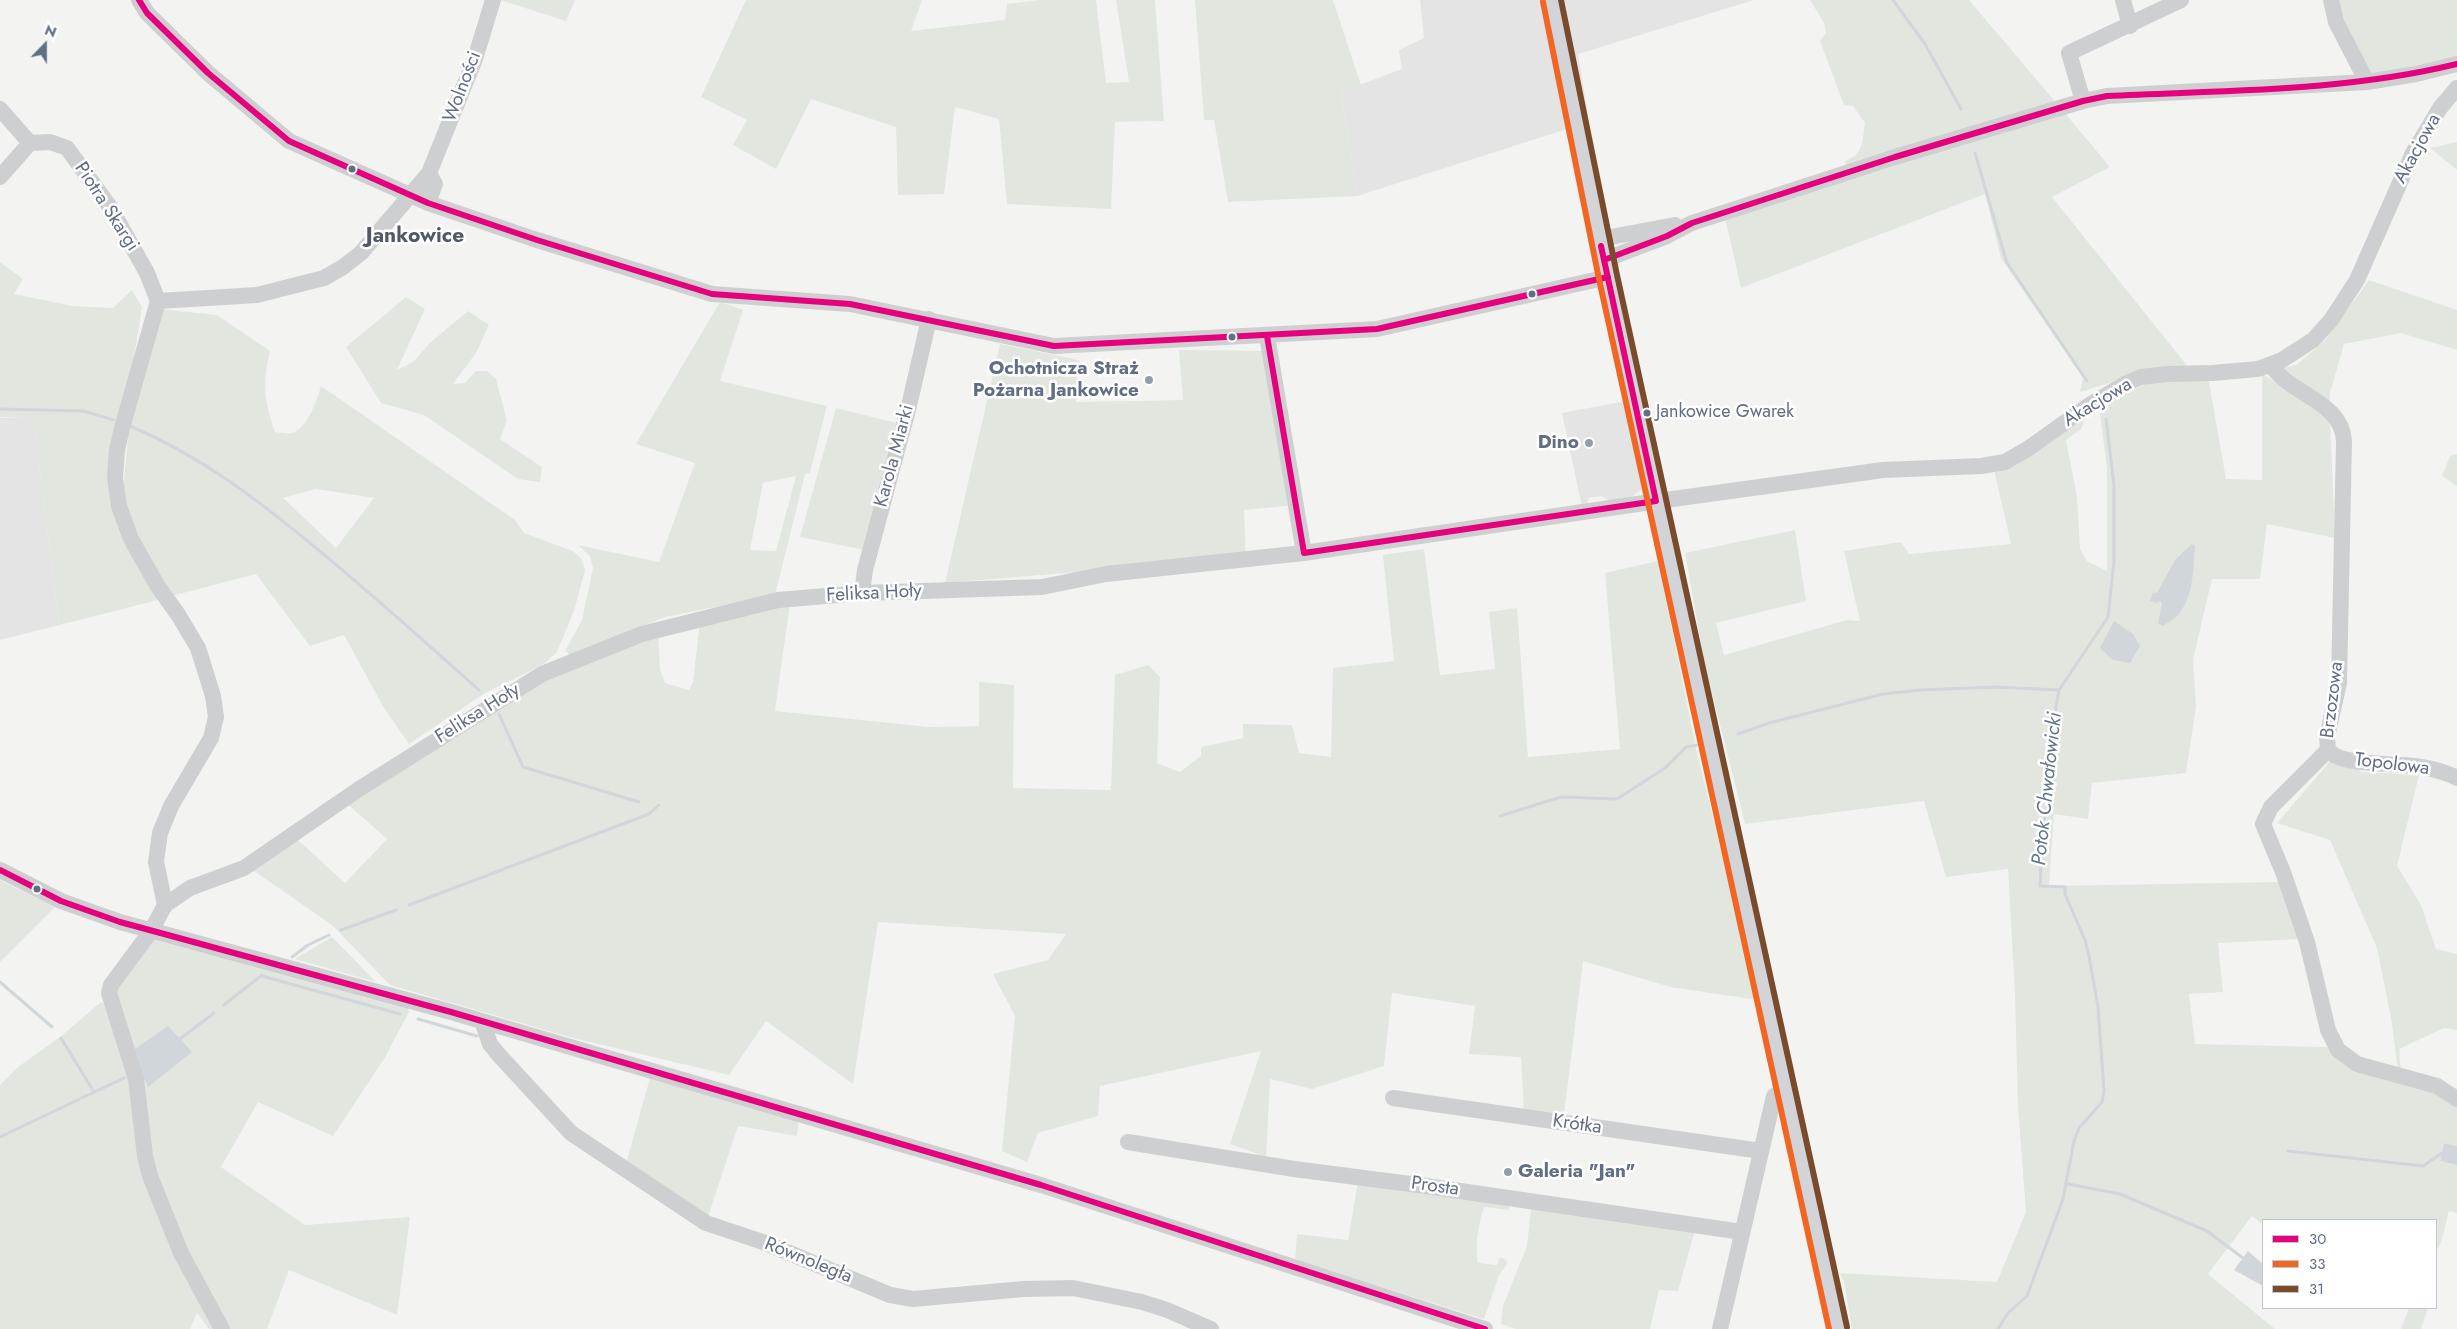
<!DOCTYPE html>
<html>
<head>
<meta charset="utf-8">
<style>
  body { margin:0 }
  #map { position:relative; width:2457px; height:1329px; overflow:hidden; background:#f3f4f1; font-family:Jost,sans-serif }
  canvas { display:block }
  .legend { position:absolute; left:2262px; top:1219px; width:175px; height:90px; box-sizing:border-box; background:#fff; border:1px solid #c0c5cd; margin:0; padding:6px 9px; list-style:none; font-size:15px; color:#616e83 }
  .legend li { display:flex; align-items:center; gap:10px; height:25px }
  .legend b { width:25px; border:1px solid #c0c5cd }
  .north { position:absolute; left:20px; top:20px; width:50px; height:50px; -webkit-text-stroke:4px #fff; paint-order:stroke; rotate:22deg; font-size:14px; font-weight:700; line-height:20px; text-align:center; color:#616e83 }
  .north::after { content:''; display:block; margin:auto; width:18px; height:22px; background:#616e83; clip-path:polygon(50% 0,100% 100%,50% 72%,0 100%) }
</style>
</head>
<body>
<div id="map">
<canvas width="2457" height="1329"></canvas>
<ul class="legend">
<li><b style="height:6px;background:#e5007d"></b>30</li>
<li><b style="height:6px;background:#f26522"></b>33</li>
<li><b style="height:6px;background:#7a4b2a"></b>31</li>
</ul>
<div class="north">N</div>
</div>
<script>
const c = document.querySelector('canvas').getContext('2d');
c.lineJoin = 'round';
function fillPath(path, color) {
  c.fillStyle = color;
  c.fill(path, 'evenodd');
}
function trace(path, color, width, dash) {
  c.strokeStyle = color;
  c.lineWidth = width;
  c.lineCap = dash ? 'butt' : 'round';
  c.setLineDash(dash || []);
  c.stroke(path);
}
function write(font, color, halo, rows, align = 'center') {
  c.font = font + ' Jost,sans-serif';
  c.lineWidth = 5;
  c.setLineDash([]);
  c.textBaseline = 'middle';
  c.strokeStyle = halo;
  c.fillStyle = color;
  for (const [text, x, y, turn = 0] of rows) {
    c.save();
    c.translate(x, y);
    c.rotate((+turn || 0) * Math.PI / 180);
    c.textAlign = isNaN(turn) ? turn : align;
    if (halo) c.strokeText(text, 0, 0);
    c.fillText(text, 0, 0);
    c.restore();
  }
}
const built = new Path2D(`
  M1420,0h334l-176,54 11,68 -232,74 -16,-104 61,-23 -3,-19 25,-12z
  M1621,402l5,10 16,77 -11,8 -21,4 -9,-5 -12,2 -2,6 -5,3 -20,-94z
  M33,417l26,208 -59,15v-222z`);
const green = new Path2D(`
  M500,0h75l-9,21z
  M746,0h176l-11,31 94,-11 2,-16 33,-4h56l10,83 23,-1 -13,-82h39l9,121 -49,1 -4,87 -104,-5 -8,-85 -44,-12 -11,87 -46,1 -2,-68 -85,-28 -35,70 -43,-24 14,-25 -46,-23z
  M1195,0h138l28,85 -20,7 16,104 -129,6 -14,-82h-10z
  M1810,0h159l89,105 -212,62 -1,-6c19,-7 17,-20 20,-38l-12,-17 -9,-1 -24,-64 6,-8 -2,-10z
  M2336,0h121v58l-87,17 -25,-44z
  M2064,112l46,55 -58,30 137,171 -28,-1 -81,25 3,-14 -82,-120 -16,-64 -244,94 -16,-70z
  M2457,142v28l-27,-22z
  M0,262l23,17 -9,15 59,12 40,2 19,-18 10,17 -8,50 -15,60 -8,70 51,112 -103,26 -26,-207 -33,-1z
  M2369,280l88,30v40l-56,-17 -57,11 -14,49v12l-50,-36 18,-5 28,-25z
  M406,297l19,12 -28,61 16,-8 18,-20 37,-31 21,14 -13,28 -23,31 12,-1 11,-12h11l9,8 11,42 -7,18 42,28 -2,15 -22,-3 -94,-64 -43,-12 -35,-56z
  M720,302l23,8 -23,71 107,25 -17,67 -5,1 -30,121 -110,22 -95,38 -5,-4 17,-31 11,-52 -3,-12 -12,-11 81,17 36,-99 -59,-19zM796,476l-20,75 -26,-1 13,-67z
  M160,309l57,6 53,36c-8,35 -6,48 5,81 5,1 12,2 17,1 16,-5 25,-33 29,-47l194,134 9,13 49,18 8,7 4,12 -11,41 -17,41 -13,12 -59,29 -76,51 -25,-36 -40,-73 -34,11 -54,-72 -84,22 -16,-21 -34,-74 7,-75zM316,489l58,9 -38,50 -53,-50z
  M1000,344l79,16 -3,42 107,-2 -4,-50 85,1 31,154 -51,5 2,48 -301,25z
  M2262,374l68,44 5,120 -68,-14 -7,55h-48l-19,80 3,48 -10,66 -94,10 -4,36 -34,-5 -5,72 229,-4 24,57 -84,4 5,49 -34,2 6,50 132,3 15,16 24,10 69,17 22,13v43l-13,-3 -4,18 17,4v48l-8,-2 -8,31 -5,10v-32h-173v5l-11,-9 -44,58 67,55h-423l-8,-48 -5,-8 158,9 29,-70 -8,-104 -3,-114 -7,-125 -62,8 -22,-76 -179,23 -41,-163 -19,-108 110,-23 11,71 -90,22 8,32 123,-35 13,1 -16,-70 57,-9 8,12 102,-10 -17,-74 21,-4 72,-52 -6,15 -15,11 11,57 3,52 7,12 20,10v-103l-7,-54c5,-5 11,-12 17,-16 18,-12 72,-31 92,-16l17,97 36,1z
  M836,408l65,16 -36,126 -65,-13z
  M2457,454v32l-15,-10 8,-20z
  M1424,549l16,126 55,-6 -6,-57 28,-4 11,149 92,-8 -15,-176 53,-12 39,192 61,247 -88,-13 -87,-26 -19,154 -40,-1 -3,-57 -52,-3 6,-48 -83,-13 -8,73 -72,23 -42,-10 -4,78 -36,-13 31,-93 -161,35 -2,30 -60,17 -11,29 -25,-11 13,-135 -22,-42 55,-14 18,-26 -188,-12 -25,162 -87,-63 -37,54 -156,-37 -183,-53 -58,-60 -78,-54 43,-32 48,44 42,-44 -41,-36 197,-127 115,-43 2,36 5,14 24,7 4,-8 7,-60 90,-19 -15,108 154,16 50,-1v-44l35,3 -1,103 98,2 4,-115 33,-10 12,12 -3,86 23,9 21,-16v-9l42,-9v-14l49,1 7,28 32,4 2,-89 61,-7 -11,-106z
  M2339,751l22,21 58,3 -22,91 24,39 15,44 21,5v76l-13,-2 -45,21 2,25 -3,-2 -6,-48 -15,-76 -47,-108 -53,-17z
  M0,880l55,27 -55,55z
  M332,937l44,45 -81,-23z
  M154,940l254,66 1,6 -25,47 -51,77 -75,-34 -37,65 84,58 105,-8 -13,98 -108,-45 -22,59h-58l-12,-16 -7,16h-190v-244l18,-18 42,-30 41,-35 6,3 6,-12z
  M650,1078l149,42 -2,16 -59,-10 -30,91 -83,-50z
  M1358,1182l151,23v5l-25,-3c-6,18 -9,37 -6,56l19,2 3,-8 6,3 1,4 -8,11 -15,44 -189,-59 2,-26 51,6z
  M1531,1208l164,22 -17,61 -19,-1 -9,39h-134l-15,-5 2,-18 24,-60z
  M2409,1308h19l-7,21h-20z`);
const water = new Path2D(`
  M2192,544l3,2c-2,23 -1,49 -16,68 -4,5 -11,8 -16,12l-5,-3 4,-20 -2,-2 -3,2 -7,-2 3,-9 4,1 18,-33z
  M2114,621l19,13 7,12 -10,17 -17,-3 -13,-12z
  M168,1026l24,26 -44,35 -16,-36z
  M2444,1143l13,3v19l-17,-4z
  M2248,1251l15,13v22l-29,-16z`);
const stream = new Path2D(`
  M1893,0l32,44 36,65
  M1975,153l32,110 80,118
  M0,409l83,2 31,9
  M130,426c71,30 128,74 186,122 56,46 109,94 163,142
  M499,714l24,53 116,35
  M1738,734l31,-11 114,-29 38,-4 74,-3 64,3
  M1500,816l61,-19 56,2 48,-31 21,-21 11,-2
  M409,905l240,-91 10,-9
  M341,930l55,-20
  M292,957l16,-12 21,-10
  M262,976l138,38
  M0,982l52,45
  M224,1005l38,-30
  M418,1019l59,17
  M61,1038l33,54
  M180,1039l34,-26
  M0,1137l124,-59
  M2288,1151l135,15 19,-13
  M2068,1184l52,10 87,37 36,27
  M1998,1329l10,-16 19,-17 36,-97 11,-58 5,-13 23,-26 2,-11 -6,-84 -9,-51 -4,-16 -20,-46v-7l-25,-1 3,-62 7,-25 1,-63 8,-46 49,-73 6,-56v-76l-8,-66`);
const minor = new Path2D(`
  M139,0l8,13 61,60 81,68 139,62 109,37 175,54 138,10 204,42 323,-17 231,-52
  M2123,0l7,26
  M2331,0l5,22 31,60
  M2083,101l-14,-48 112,-53
  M0,109l30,34
  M0,177l30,-34 20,-1 17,6 43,59 37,66 11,28
  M428,203l7,-19 -6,-11
  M1600,239l75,-14
  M1604,260l63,-24 25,-13 203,-66 188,-56 24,-5 260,-14 49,-8 41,-10
  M1267,336l37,217
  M2271,365c19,30 71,36 73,76l-5,242 -12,54 1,13 -57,57 -8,17 20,48 24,70 21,88 10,20 19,14 80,22 20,13
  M862,593l3,-23 43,-160 21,-91
  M2328,750c12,16 67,13 87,16 15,2 29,5 42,12
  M0,870l61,31 59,21 331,90 590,173 444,144
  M165,905l25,-17 54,-20 115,-79 183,-115 100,-40 136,-34 84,-7 180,-6 64,-13 198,-21 347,-51 232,-32 98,-4 24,-4 24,-14 59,-42 39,-23 14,-6 26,-3 45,-1 46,-4 24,-9 31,-20 18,-20 26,-40 56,-127 27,-45 17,-20
  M482,1021l8,23 8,10 73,79 135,90 57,19 127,53 23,4 110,-10 50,-1 69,14 25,8 44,19
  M1393,1098l368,53
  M1128,1142l166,27 132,17 316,46
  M222,1329l-41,-76 -31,-77 -5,-20 -9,-77 -27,-86 2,-8 40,-54 14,-26 -9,-43 4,-29 11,-27 40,-68 5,-21 -3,-21 -15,-48 -19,-32 -22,-31 -26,-46 -12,-33 -4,-28 2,-28 5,-22 36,-127 99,-6 67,-17 19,-11 18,-14 68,-80 46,-114 18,-59
  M1720,1329l54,-233`);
const major = new Path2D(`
  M1552,0l56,277 230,1052`);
const bus1 = new Path2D(`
  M139,0l8,13 61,60 81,68 139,62 109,37 175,54 138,10 204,42 323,-17 231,-52
  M1601,246l55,255
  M1604,260l63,-24 25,-13 203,-66 188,-56 24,-5c117,-6 236,-4 350,-32
  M1267,336l37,217
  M1304,553l352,-52
  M0,870l61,31 59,21 331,90 590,173 444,144`);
const bus2 = new Path2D(`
  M1543,2l56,277 230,1050`);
const bus3 = new Path2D(`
  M1561,0l56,275 230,1052`);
const markers = [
  [352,169,4.5,"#616e83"],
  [1532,294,4.5,"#616e83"],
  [1232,337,4.5,"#616e83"],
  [1149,380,5,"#949daa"],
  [1647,413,4.5,"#616e83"],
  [1589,443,5,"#949daa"],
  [37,889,4.5,"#616e83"],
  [1508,1172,5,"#949daa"]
];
const busNames = [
  ["Jankowice Gwarek",1656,413]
];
const streetNames = [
  ["Wolności",463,87,-69],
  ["Akacjowa",2418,149,-61],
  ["Piotra Skargi",106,207,57],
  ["Akacjowa",2098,403,-31],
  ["Karola Miarki",895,456,-75],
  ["Feliksa Hoły",874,594,-3],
  ["Brzozowa",2333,700,-83],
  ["Feliksa Hoły",478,714,-32],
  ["Topolowa",2392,765,7],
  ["Krótka",1577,1125,8],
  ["Prosta",1435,1187,8],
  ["Równoległa",808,1261,22]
];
const poiNames = [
  ["Ochotnicza Straż",1139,369],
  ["Pożarna Jankowice",1139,391],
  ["Dino",1579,443],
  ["Galeria \"Jan\"",1518,1172,"left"]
];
const waterNames = [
  ["Potok Chwałowicki",2048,789,-84]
];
const quarterNames = [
  ["Jankowice",415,237]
];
fillPath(built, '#e3e4e3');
fillPath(green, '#e1e7df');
fillPath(water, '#d0d6da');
trace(stream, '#d0d6da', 3);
trace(minor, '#cecfd0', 16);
trace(major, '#d2d4d7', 20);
trace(bus1, '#e5007d', 6);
trace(bus2, '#f26522', 6);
trace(bus3, '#7a4b2a', 6);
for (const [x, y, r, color] of markers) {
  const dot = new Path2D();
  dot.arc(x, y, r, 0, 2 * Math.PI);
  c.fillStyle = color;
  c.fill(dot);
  trace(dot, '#fff', 2);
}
write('18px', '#616e83', '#fff', busNames, 'left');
write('19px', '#616e83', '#fff', streetNames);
write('bold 19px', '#616e83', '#fff', poiNames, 'right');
write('italic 20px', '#627788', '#fff', waterNames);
write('bold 21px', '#505968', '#fff', quarterNames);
</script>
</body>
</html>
